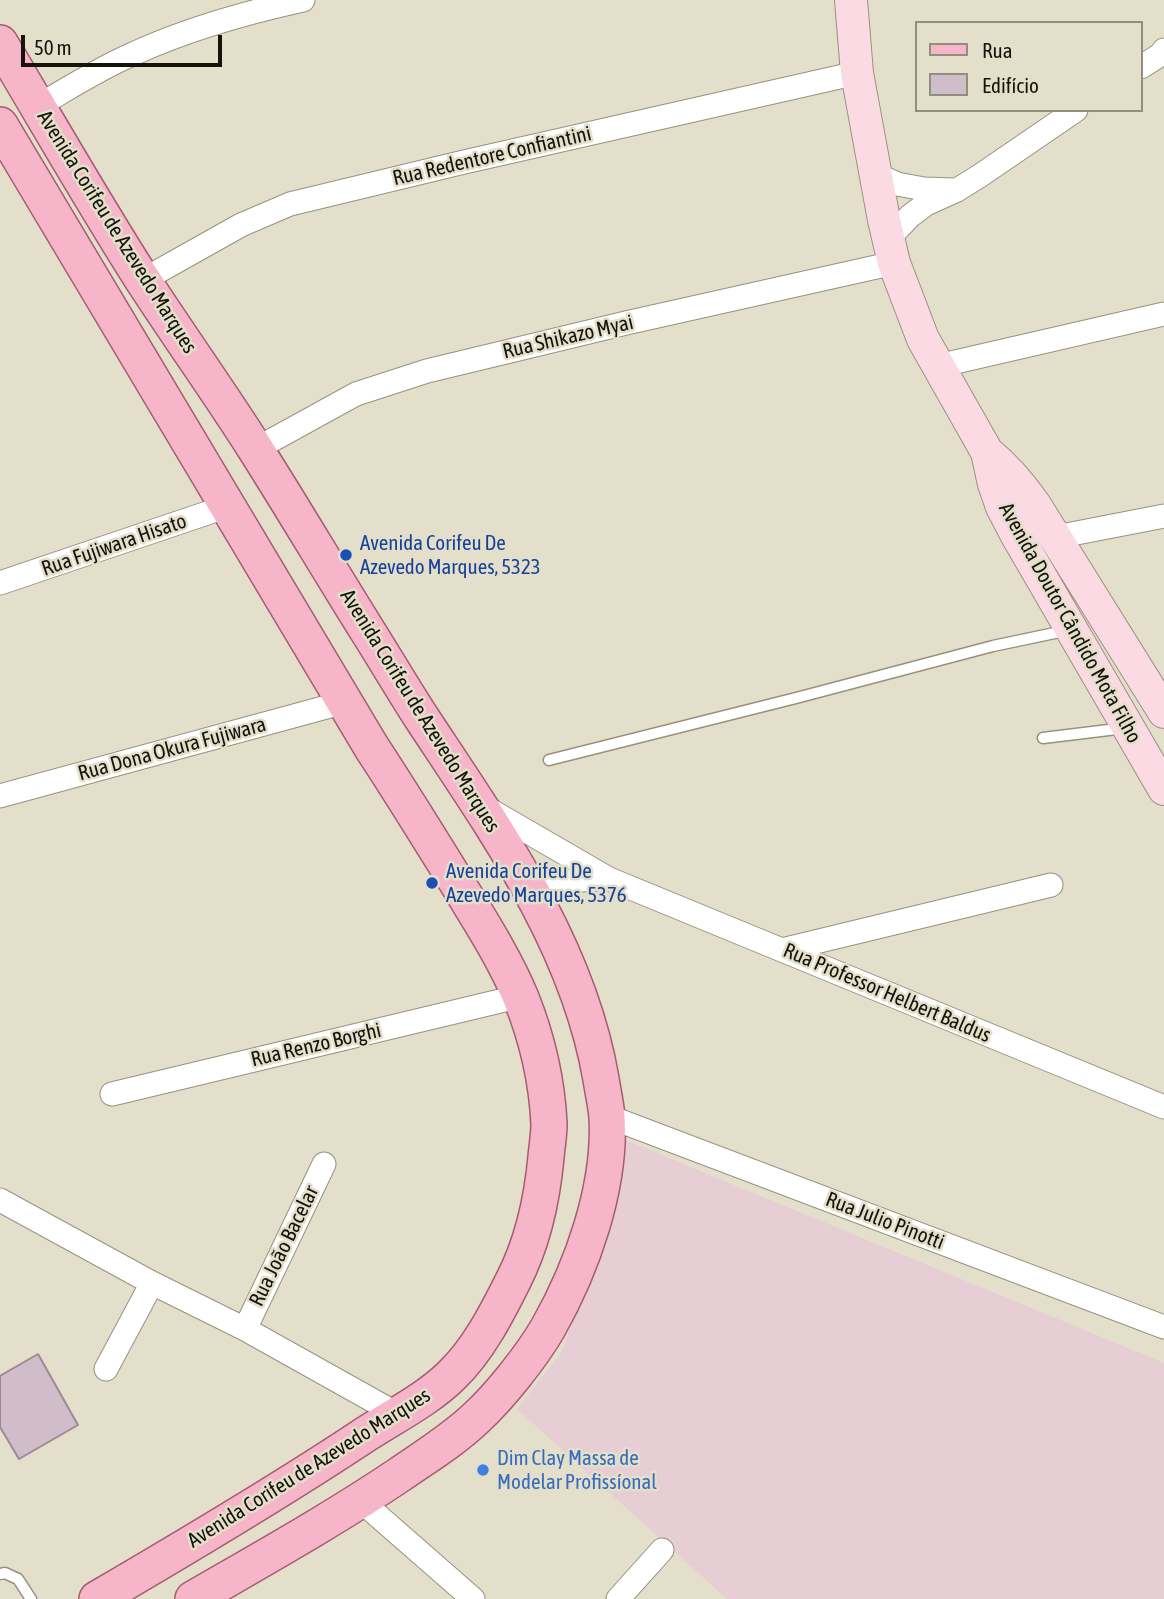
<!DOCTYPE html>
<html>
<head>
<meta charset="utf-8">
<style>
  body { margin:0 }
  #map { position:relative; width:1164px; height:1599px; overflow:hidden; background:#e4dfca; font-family:"Asap Condensed",sans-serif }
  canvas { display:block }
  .legend { position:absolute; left:915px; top:21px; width:228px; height:91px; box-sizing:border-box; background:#e4dfca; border:2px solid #918e7e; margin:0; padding:9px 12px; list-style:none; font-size:21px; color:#15140c }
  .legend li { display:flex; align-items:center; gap:14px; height:35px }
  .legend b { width:35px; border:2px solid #918e7e }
  .scale { position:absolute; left:21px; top:35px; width:201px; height:32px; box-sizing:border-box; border:4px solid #15140c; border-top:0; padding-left:9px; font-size:21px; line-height:24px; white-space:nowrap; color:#15140c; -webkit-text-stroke:5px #e4dfca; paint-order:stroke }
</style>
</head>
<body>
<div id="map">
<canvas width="1164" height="1599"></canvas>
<ul class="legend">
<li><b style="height:9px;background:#f7b5ca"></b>Rua</li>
<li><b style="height:19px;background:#d1bcc9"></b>Edifício</li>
</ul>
<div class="scale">50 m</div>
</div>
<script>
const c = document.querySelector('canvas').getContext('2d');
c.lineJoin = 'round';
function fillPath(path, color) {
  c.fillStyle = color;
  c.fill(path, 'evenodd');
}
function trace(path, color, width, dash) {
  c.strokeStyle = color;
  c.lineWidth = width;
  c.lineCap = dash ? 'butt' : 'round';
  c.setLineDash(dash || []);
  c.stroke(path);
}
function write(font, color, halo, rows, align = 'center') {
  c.font = font + ' "Asap Condensed",sans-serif';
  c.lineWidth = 5;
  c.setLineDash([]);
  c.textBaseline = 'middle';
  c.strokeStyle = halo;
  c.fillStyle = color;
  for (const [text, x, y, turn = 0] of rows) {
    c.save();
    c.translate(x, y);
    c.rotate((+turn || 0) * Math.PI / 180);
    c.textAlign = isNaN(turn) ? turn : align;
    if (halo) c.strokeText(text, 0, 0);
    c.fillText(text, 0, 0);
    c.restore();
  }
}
const commercial = new Path2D(`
  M623,1139l541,224v236h-437l-210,-190 44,-56 42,-121z`);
const building = new Path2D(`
  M38,1354l40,71 -59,34 -19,-32v-51z`);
const lane = new Path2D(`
  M1043,738l82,-10
  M549,760l247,-62 197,-52 76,-16
  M0,1574l5,-1 13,6 13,20`);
const street = new Path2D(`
  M1141,67l19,-12 4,-5
  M38,106c31,-18 62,-38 95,-52 54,-25 111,-41 170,-54
  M875,174l22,10 27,5 30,1
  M888,239l22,-23 16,-12 31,-14 24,-15 95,-65
  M143,280l98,-55 49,-21 174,-42 393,-89
  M938,366l226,-52
  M256,449l100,-55 71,-23 199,-48 268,-60
  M1056,537l108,-21
  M0,583l228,-77
  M0,796l345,-94
  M483,806l126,73 555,228
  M533,896c26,-16 47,-17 76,-17
  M782,950l269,-65
  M112,1094l409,-98
  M607,1116l557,211
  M0,1200l152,83 93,46 152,85
  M245,1329l79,-165
  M106,1369l46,-86
  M361,1501l112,98
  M618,1599l44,-49`);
const secondary = new Path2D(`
  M851,0l6,73 27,147 10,43 29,76 64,113 7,32 8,23 14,27 148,255
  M987,452c20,16 34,33 48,53l129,207`);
const primary = new Path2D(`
  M0,43c48,80 94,161 144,239 37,57 76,111 112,168 38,60 74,121 111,180 19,30 37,61 56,90 74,112 155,225 178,359 2,13 5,26 6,38 4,70 -25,151 -59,211 -17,29 -48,68 -72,90 -23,22 -51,39 -77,57 -67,45 -137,84 -206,124
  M0,125l372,623c29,44 56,88 84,133 23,38 48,76 65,117 16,40 26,83 28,126 0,11 -2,22 -3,33 -4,44 -13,85 -33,124 -16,32 -35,69 -61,94 -25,25 -62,43 -92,63 -86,57 -174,109 -263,161`);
const markers = [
  [346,555,7,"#1a4fb4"],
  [432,883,7,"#1a4fb4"],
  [483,1470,7,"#3f7fe0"]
];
const streetNames = [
  ["Rua Redentore Confiantini",492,156,-13],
  ["Avenida Corifeu de Azevedo Marques",117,232,58],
  ["Rua Shikazo Myai",568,337,-13],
  ["Rua Fujiwara Hisato",114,545,-19],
  ["Avenida Doutor Cândido Mota Filho",1070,623,61],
  ["Avenida Corifeu de Azevedo Marques",420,711,58],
  ["Rua Dona Okura Fujiwara",172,749,-15],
  ["Rua Professor Helbert Baldus",887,993,23],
  ["Rua Renzo Borghi",316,1045,-13],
  ["Rua Julio Pinotti",885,1221,21],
  ["Rua João Bacelar",284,1246,-64],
  ["Avenida Corifeu de Azevedo Marques",309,1468,-32]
];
const transitNames = [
  ["Avenida Corifeu De",360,543],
  ["Azevedo Marques, 5323",360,567],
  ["Avenida Corifeu De",446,871],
  ["Azevedo Marques, 5376",446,895]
];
const shopNames = [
  ["Dim Clay Massa de",497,1458],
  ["Modelar Profissíonal",497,1482]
];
fillPath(commercial, '#e7cdd4');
fillPath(building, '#d1bcc9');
trace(building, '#9d8a96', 2);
trace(lane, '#97927f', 13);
trace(street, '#97927f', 25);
trace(secondary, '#97927f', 34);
trace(primary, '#a45c70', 38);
trace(lane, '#fff', 10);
trace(street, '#fff', 23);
trace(secondary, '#fbdae4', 32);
trace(primary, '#f7b5ca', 35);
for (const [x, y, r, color] of markers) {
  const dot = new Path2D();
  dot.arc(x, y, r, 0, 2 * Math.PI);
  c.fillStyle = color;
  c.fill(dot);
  trace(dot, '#e4dfca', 2.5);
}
write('21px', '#15140c', '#e4dfca', streetNames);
write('21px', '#164399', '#e4dfca', transitNames, 'left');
write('21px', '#366cbe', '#e4dfca', shopNames, 'left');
</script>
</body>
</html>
